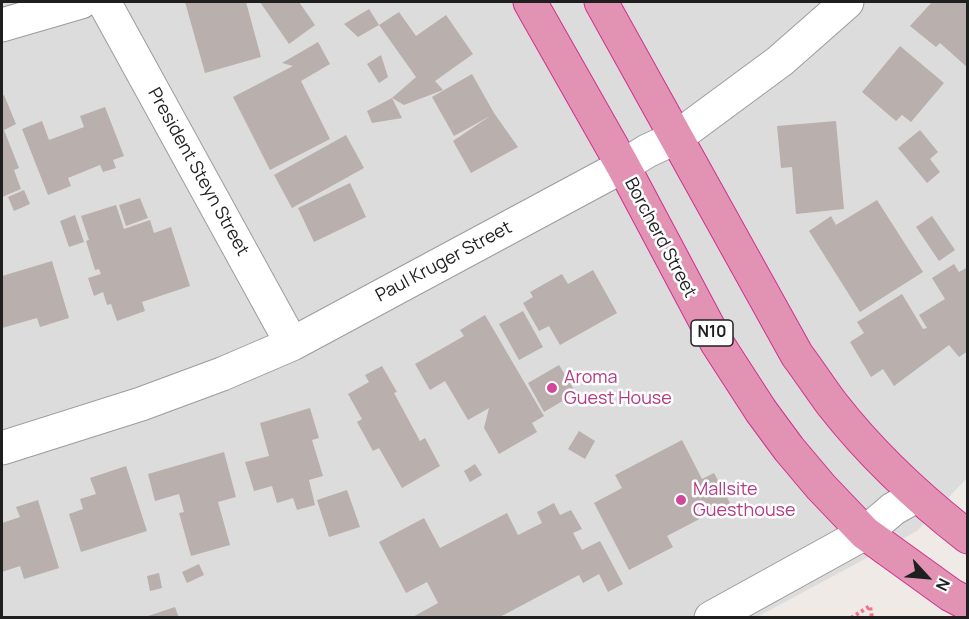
<!DOCTYPE html>
<html>
<head>
<meta charset="utf-8">
<style>
  body { margin:0 }
  #map { position:relative; width:969px; height:619px; overflow:hidden; background:#efeae6; font-family:Manrope,sans-serif }
  canvas { display:block }
  .frame { position:absolute; inset:0; border:3px solid #1f1f1f; pointer-events:none }
  .north { position:absolute; left:897px; top:547px; width:60px; height:60px; -webkit-text-stroke:4px #fff; paint-order:stroke; rotate:116deg; font-size:16px; font-weight:700; line-height:24px; text-align:center; color:#1f1f1f }
  .north::after { content:''; display:block; margin:auto; width:21px; height:27px; background:#1f1f1f; clip-path:polygon(50% 0,100% 100%,50% 72%,0 100%) }
</style>
</head>
<body>
<div id="map">
<canvas width="969" height="619"></canvas>
<div class="frame"></div>
<div class="north">N</div>
</div>
<script>
const c = document.querySelector('canvas').getContext('2d');
c.lineJoin = 'round';
function fillPath(path, color) {
  c.fillStyle = color;
  c.fill(path, 'evenodd');
}
function trace(path, color, width, dash) {
  c.strokeStyle = color;
  c.lineWidth = width;
  c.lineCap = dash ? 'butt' : 'round';
  c.setLineDash(dash || []);
  c.stroke(path);
}
function write(font, color, halo, rows, align = 'center') {
  c.font = font + ' Manrope,sans-serif';
  c.lineWidth = 5;
  c.setLineDash([]);
  c.textBaseline = 'middle';
  c.strokeStyle = halo;
  c.fillStyle = color;
  for (const [text, x, y, turn = 0] of rows) {
    c.save();
    c.translate(x, y);
    c.rotate((+turn || 0) * Math.PI / 180);
    c.textAlign = isNaN(turn) ? turn : align;
    if (halo) c.strokeText(text, 0, 0);
    c.fillText(text, 0, 0);
    c.restore();
  }
}
const residential = new Path2D(`
  M2,2h965v476l-50,53 -160,86h-755z`);
const building = new Path2D(`
  M185,2h61l15,55 -56,16z
  M260,2h39l16,23 -26,19z
  M932,2h36v66l-28,-25 -4,4 -26,-21z
  M369,9l10,16 -21,12 -14,-13z
  M399,12l17,24 30,-21 27,39 -38,27 8,9 -39,15 -12,-7 24,-21 -37,-52z
  M318,42l12,22 -29,17 29,58 -60,31 -37,-73 60,-31 -11,-3z
  M900,46l44,37 -33,39 -9,-7 -6,6 -34,-29z
  M381,55l7,22 -9,6 -12,-19z
  M472,74l22,39 24,34 -47,26 -18,-32 37,-25 -36,20 -22,-39z
  M4,95l12,29 -12,6 15,38 -5,2 7,19 -19,8v-101z
  M392,98l10,20 -30,5 -5,-12z
  M105,107l19,49 -11,4 3,8 -13,4 -3,-7 -32,13 3,8 -23,9 -26,-66 20,-8 7,19 35,-13 -4,-11z
  M836,121l8,88 -48,5 -4,-47 -11,1 -4,-42z
  M920,130l18,22 -8,7 10,13 -13,11 -29,-35z
  M346,135l18,33 -72,40 -18,-33z
  M350,183l16,34 -52,25 -16,-34z
  M24,190l6,14 -16,7 -6,-14z
  M140,198l8,20 -22,8 -7,-21z
  M877,200l46,72 -63,40 -51,-81 22,-15 5,9z
  M116,205l8,24 26,-9 4,13 17,-6 19,59 -48,16 3,9 -28,10 -6,-17 -4,1 -4,-13 -9,4 -6,-18 13,-4 -2,-5 -4,1 -9,-29 3,-1 -8,-24z
  M75,215l9,27 -15,5 -9,-26z
  M932,216l23,34 -16,11 -23,-34z
  M52,261l17,57 -29,9 -3,-9 -35,10v-52z
  M954,264l5,8 9,-5v84l-9,6 -10,-12 -55,41 -11,-17 -12,8 -21,-35 14,-9 -7,-11 45,-28 21,35 4,-1 -8,-13 26,-16 -13,-21z
  M593,270l24,43 -57,32 -11,-19 -10,5 -16,-28 10,-6 -3,-5 32,-18 6,10z
  M523,311l20,36 -24,13 -20,-36z
  M485,315l59,101 -12,7 5,9 -38,22 -15,-26 5,-20 -21,12 -23,-39 -15,9 -15,-26 49,-28 -4,-6z
  M559,365l17,28 -32,19 -16,-29z
  M382,366l15,26 -3,1 26,48 5,-3 15,28 -38,22 -23,-40 -6,3 -16,-29 5,-3 -14,-25 21,-12 -4,-7z
  M310,408l9,30 -7,2 11,36 -14,4 6,25 -18,5 -4,-12 -16,5 -5,-17 -18,5 -9,-29 24,-6 -9,-33z
  M579,431l16,10 -10,18 -17,-10z
  M682,440l20,39 12,-6 16,30 -63,33 6,11 -44,23 -35,-67 28,-15 -7,-13z
  M224,452l12,45 -18,5 12,43 -39,11 -12,-43 5,-1 -5,-18 -24,7 -7,-27z
  M475,464l7,11 -12,7 -6,-11z
  M126,466l21,65 -66,21 -12,-38 14,-5 -3,-10 16,-5 -6,-16z
  M347,490l13,37 -31,10 -12,-37z
  M38,500l21,68 -35,11 -4,-13 -18,6v-49l18,-6 -4,-10z
  M554,503l6,12 11,-5 11,19 -9,4 9,17 18,-9 23,43 -15,8 -9,-18 -16,9 -4,-8 -81,43h-87l27,-15 -11,-21 -21,11 -27,-51 45,-24 16,30 67,-35 11,22 24,-12 -5,-11z
  M199,564l5,11 -17,8 -5,-11z
  M159,573l3,15 -12,3 -3,-15z
  M175,607l4,11h-34v-1z`);
const path = new Path2D(`
  M851,618l19,-12 2,12`);
const minor = new Path2D(`
  M104,2l188,342
  M2,25l79,-23
  M2,448l139,-44 81,-30 70,-30 331,-178 24,-15 30,-14 103,-76 67,-59
  M711,618l154,-85 28,-24 23,-13`);
const highway = new Path2D(`
  M530,2l93,164 94,177 44,68 28,38 32,38 44,46 86,62 17,9
  M601,2l196,353c12,16 23,33 35,49 39,50 86,94 136,133`);
const markers = [
  [552,388,6,"#d1479c"],
  [681,500,6,"#d1479c"]
];
const shields = [
  [712,333,42]
];
const shieldNames = [
  ["N10",712,333]
];
const streetNames = [
  ["President Steyn Street",198,172,61],
  ["Borcherd Street",660,238,62],
  ["Paul Kruger Street",444,262,-28]
];
const hotelNames = [
  ["Aroma",564,378],
  ["Guest House",564,399],
  ["Mallsite",693,490],
  ["Guesthouse",693,511]
];
fillPath(residential, '#dddcdd');
fillPath(building, '#b9afac');
trace(minor, '#9c9c9c', 35);
trace(highway, '#d0308d', 35);
trace(path, '#f17586', 4, [3, 3]);
trace(minor, '#fff', 33);
trace(highway, '#e293b4', 33);
for (const [x, y, r, color] of markers) {
  const dot = new Path2D();
  dot.arc(x, y, r, 0, 2 * Math.PI);
  c.fillStyle = color;
  c.fill(dot);
  trace(dot, '#fff', 2);
}
for (const [x, y, w] of shields) {
  const box = new Path2D();
  box.roundRect(x - w / 2, y - 13, w, 26, 4.5);
  c.fillStyle = '#fff';
  c.fill(box);
  trace(box, '#1f1f1f', 1.5);
}
write('bold 16px', '#1f1f1f', null, shieldNames);
write('18px', '#1f1f1f', '#fff', streetNames);
write('18px', '#b23c85', '#fff', hotelNames, 'left');
</script>
</body>
</html>
